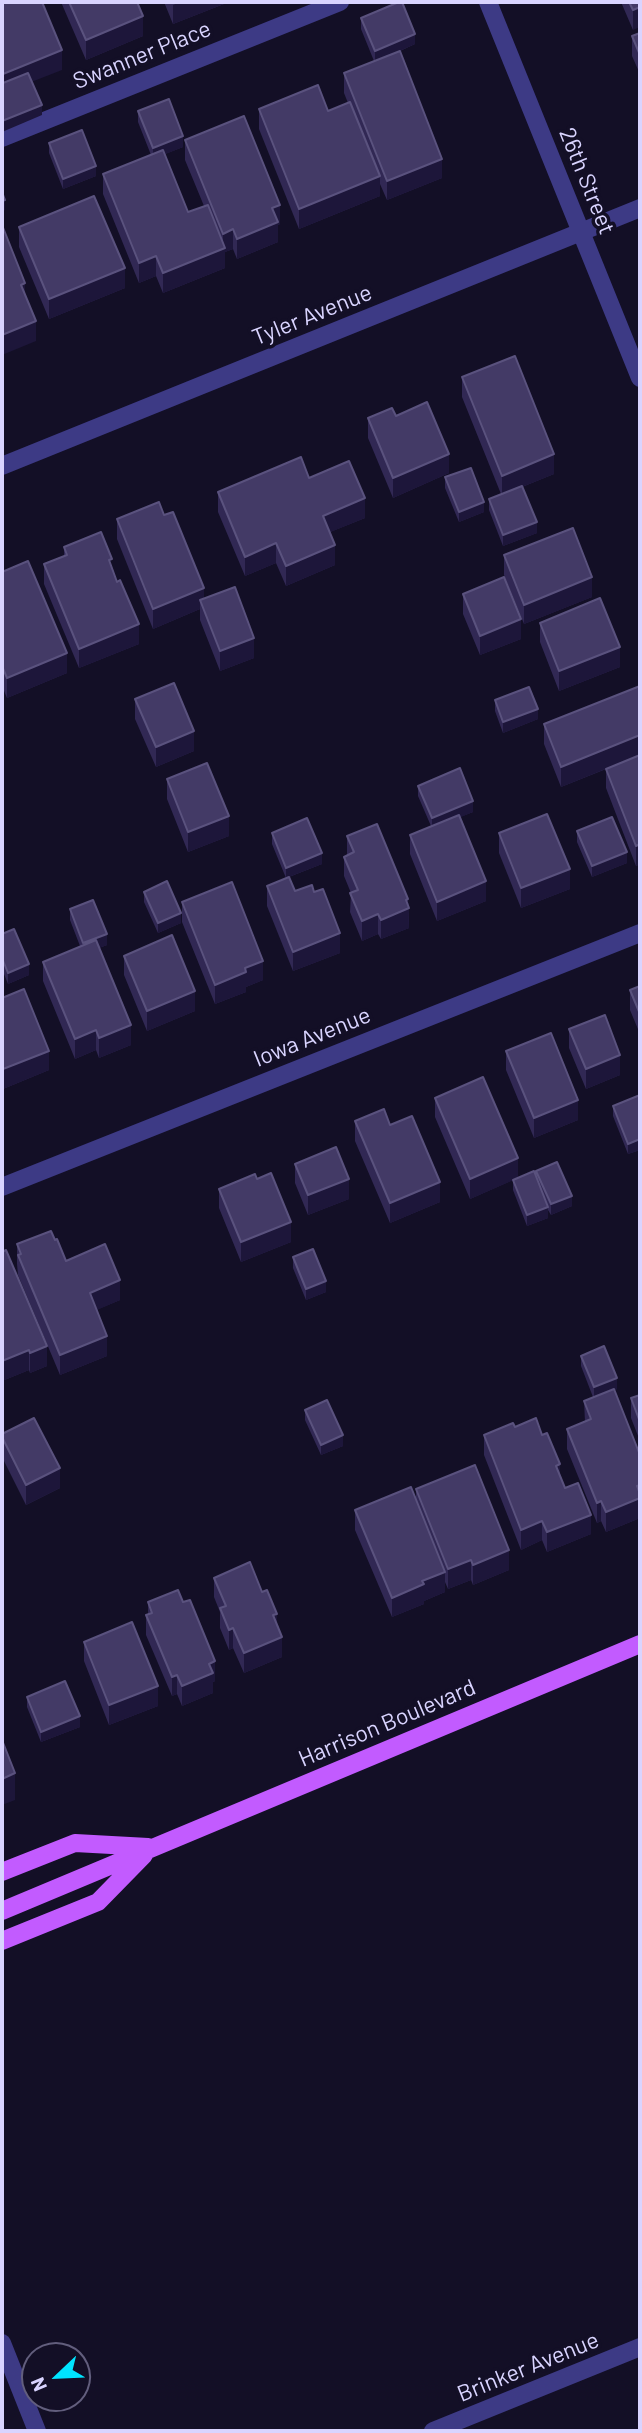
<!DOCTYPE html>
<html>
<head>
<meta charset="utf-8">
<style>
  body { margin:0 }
  #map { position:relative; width:642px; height:2433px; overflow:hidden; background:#130f26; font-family:Barlow,sans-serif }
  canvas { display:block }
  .frame { position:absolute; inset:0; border:4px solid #d9d4ff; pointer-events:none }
  .north { position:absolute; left:21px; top:2342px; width:70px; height:70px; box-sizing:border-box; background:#130f26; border:2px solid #625e7d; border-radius:50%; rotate:247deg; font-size:19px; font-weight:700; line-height:28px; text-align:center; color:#d9d4ff }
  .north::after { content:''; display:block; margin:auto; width:24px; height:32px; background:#00e5ff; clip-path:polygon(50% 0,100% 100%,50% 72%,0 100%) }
</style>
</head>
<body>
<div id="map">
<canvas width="642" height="2433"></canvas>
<div class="frame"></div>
<div class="north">N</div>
</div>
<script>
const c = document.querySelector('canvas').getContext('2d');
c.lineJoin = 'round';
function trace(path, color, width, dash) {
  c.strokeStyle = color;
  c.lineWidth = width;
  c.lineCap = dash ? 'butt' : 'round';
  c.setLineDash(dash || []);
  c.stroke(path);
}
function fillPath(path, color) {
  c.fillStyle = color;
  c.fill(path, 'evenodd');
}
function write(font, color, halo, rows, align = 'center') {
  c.font = font + ' Barlow,sans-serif';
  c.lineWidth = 7;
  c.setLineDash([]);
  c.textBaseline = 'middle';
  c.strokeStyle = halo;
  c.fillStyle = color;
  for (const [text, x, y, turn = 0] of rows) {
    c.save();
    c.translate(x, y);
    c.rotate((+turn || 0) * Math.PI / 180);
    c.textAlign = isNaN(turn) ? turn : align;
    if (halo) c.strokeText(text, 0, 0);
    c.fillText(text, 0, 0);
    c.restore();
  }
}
const minor = new Path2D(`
  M488,2l152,376
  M2,138l338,-136
  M2,466l638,-258
  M2,1187l638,-254
  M2,2343l35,88
  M433,2431l207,-84`);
const major = new Path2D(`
  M2,1872l73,-29 73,4
  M2,1911l638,-267
  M2,1941l96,-39 46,-47`);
const wall = new Path2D(`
  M61,2h76l6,34 -57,24z
  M164,2h65l-56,22z
  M621,2h19l-7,28z
  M361,18l54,26 -15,7 42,127 -55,22 -7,-16v12l-81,33 -40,-100v-20l69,2 20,-8 -4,-10v-20l30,-12 -13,-32z
  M640,33v41l-8,-18v-20z
  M138,111l45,36 -18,7 23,58 16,-6 -19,-46v-20l95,84 -2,1v17l-41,17 -4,-10 -8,3v16l-62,25 -7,-17 -17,7 -36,-89v-20l48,-19 -13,-33z
  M49,143l47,33 -33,13 -14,-36z
  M19,227l106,61 -76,31 -30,-72z
  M462,377l92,97 -32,13 15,46 -34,13 -14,-36v-11l12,-5 -39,-97z
  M396,416l53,57 -56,25 -25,-60v-20z
  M445,477l39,35 -25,10 -14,-34z
  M309,478l56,40 -35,14 5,33 -49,21 -10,-23 -31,13 -27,-64v-20z
  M117,519l87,80 50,59 -34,13 -20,-51v-11l-47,20 -36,-90z
  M64,547l48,22 27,75 -60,24 -35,-84v-20l20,-8z
  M504,555l88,42 -68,27 -20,-49z
  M2,572l65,101 -60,25 -5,-12z
  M463,594l58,45 -41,16 -17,-41z
  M540,623l80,44 -61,24 -19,-49z
  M135,699l59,52 -38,16 -21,-48z
  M495,700l43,19 -35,14 -8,-22z
  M544,724l96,31v109l-4,2 -30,-78v-19l-45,18 -17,-43z
  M167,779l62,57 -41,16 -21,-53z
  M418,786l55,26 -13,5 26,84 -49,20 -27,-67v-19l21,-9 -13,-30z
  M577,831l50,32 -35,14 -15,-35z
  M272,833l50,31 -33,13 6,14 45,62 -47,18 -26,-65v-20l19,-8 -14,-34z
  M499,833l71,56 -49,19 -22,-55z
  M347,836l61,63 1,29 -28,11 -3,-5 -16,7 -12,-29 1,-19 -7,-17v-19l3,-2z
  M144,892l37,31 -23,10 -14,-31z
  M182,902l81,78 -17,7v5l-31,12 -33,-82z
  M70,909l37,36 -8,3 32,97 -32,13 -3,-8 -21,9 -32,-78v-19l37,-16 -10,-26z
  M2,934l27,41 -21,9 -6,-15z
  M124,956l71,55 -48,20 -23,-56z
  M640,986v48l-10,-24v-20z
  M2,998l47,72 -46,19 -1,-3z
  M569,1029l51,46 -34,14 -17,-41z
  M506,1051l72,69 -44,18 -28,-68z
  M640,1095v55l-12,4 -15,-38v-10z
  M435,1098l83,79h18v-6l36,35 -21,9 -3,-5v8l-21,8 -14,-36v-10l-43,19 -35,-82z
  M355,1121l35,4 50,77 -50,21 -35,-82z
  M295,1164l54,35 -41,16 -13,-32z
  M257,1179l34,63 -50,20 -22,-54v-19z
  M55,1240l11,21 54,39 -24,10 11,46 -47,19 -42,-100 -1,-11v-20z
  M2,1252l45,114 -17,7 -1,-3 -27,11z
  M293,1257l33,35 -20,8 -13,-32z
  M581,1356l36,33 -3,1 26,65v63l-34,14 -5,-11 -4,2 -30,-74v-20l18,-7 -1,-21 9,-4 -12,-31z
  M640,1395v46l-9,-23v-20z
  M305,1410l38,36 -22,9 -16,-35z
  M515,1427l45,50 5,11 26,46 -44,18 -5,-12 -21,10 -37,-95v-20z
  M2,1434l58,54 -34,17 -24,-48z
  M416,1489l93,81 -36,15 -2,-5 -23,9 -3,-7v10l-21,9v3l-32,13 -37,-87v-20l61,-10z
  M214,1578l63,47 5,32 -38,16 -11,-25 -4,2 -9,-22v-16l-6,-15z
  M148,1602l67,79 -2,1v11l-31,13 -5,-12 -5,2 -26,-61v-20l2,-1z
  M84,1642l74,64 -49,19 -25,-64z
  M27,1697l53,30 -39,15 -14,-35z`);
const shadedWall = new Path2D(`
  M180,2h49l-56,22v-19z
  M640,7v20l-7,3v-20z
  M143,16v20l-57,24v-20z
  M415,34v10l-40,18v-11z
  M62,50v20l-59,23v-19z
  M42,105v10l-40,17v-11z
  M183,136v11l-30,12v-11z
  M442,159v19l-55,22v-19z
  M96,166v10l-33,13v-10z
  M380,176v20l-81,33v-20z
  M5,200v10l-3,2v-11z
  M280,205v19l-2,1v17l-41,17v-20l35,-31z
  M233,229v20l-8,3v16l-62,25v-20l60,-24v-15z
  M156,256v20l-17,7v-20z
  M125,268v20l-76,31v-20z
  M25,283v20l-4,-18z
  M36,321v20l-34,14v-20z
  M449,454v19l-56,25v-20z
  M554,454v20l-52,21v-19z
  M365,498v20l-42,17v-19z
  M484,502v10l-25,10v-10z
  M537,522v11l-34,13v-11z
  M276,543v20l-31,13v-19z
  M335,545v20l-49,21v-20z
  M592,577v20l-68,27v-19z
  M204,588v20l-4,-8v9l-47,20v-20z
  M521,619v20l-41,16v-19z
  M139,624v20l-60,24v-19z
  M254,638v20l-34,13v-20z
  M620,647v20l-61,24v-20z
  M67,653v20l-60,25v-20z
  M538,709v10l-35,14v-11z
  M194,731v20l-38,16v-20z
  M640,735v20l-79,32v-20z
  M473,801v11l-41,17v-11z
  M229,816v20l-41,16v-20z
  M640,844v20l-4,2v-20z
  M627,852v11l-35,14v-11z
  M322,853v11l-36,14v-10z
  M570,869v20l-49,19v-20z
  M486,881v20l-49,20v-19z
  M408,899l1,29 -28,11v-19z
  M181,913v10l-23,10v-10z
  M378,914v20l-16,7v-20z
  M340,933v20l-47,18v-19z
  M107,934v11l-24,9v-11z
  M263,961v19l-17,7v5l-31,12v-19l30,-17z
  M29,964v11l-21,9v-11z
  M195,991v20l-48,20v-20z
  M131,1025v20l-32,13v-20z
  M96,1030v20l-21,9v-20z
  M49,1051v19l-46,19v-20z
  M620,1055v20l-34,14v-20z
  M578,1100v20l-44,18v-20z
  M640,1139v11l-12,4v-10z
  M518,1158v20l-48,21v-20z
  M349,1179v20l-41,16v-20z
  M440,1182v20l-50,21v-20z
  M572,1196v10l-21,9v-11z
  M548,1207v11l-21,8v-11z
  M291,1222v20l-50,20v-20z
  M120,1280v20l-30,13v-20z
  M326,1281v11l-20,8v-11z
  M107,1336v20l-47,19v-20z
  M47,1346v20l-17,7v-20z
  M29,1350v20l-27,11v-20z
  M617,1378v11l-23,9v-11z
  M343,1435v11l-22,9v-10z
  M560,1464v20l-4,-18z
  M60,1468v20l-34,17v-20z
  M640,1485v33l-34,14v-20l31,-26z
  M601,1501v20l-4,2v-20z
  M591,1515v19l-44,18v-20z
  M542,1521v19l-21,10v-20z
  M509,1550v20l-36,15v-20z
  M471,1560v20l-23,9v-20z
  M445,1572v20l-21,9v3l-32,13v-19l30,-17z
  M277,1614v19l-4,-18z
  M233,1628v20l-4,2v-20z
  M282,1637v20l-38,16v-20z
  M215,1661v20l-2,1v11l-31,13v-20l27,-22z
  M177,1675v19l-5,2v-19z
  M158,1686v20l-49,19v-20z
  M80,1716v11l-39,15v-10z
  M15,1773v27l-13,5v-26z`);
const building = new Path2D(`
  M2,2h40l20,48 -59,24 -1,-4z
  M69,2h68l6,14 -57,24z
  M399,2h3l13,32 -40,17 -14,-33z
  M629,2h11v5l-7,3z
  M640,33v22l-8,-19z
  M400,51l42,108 -55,22 -43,-108z
  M28,73l14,32 -40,16v-41l1,3z
  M318,85l10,26 22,-9 30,74 -81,33 -40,-100z
  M169,99l14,37 -30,12 -15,-37z
  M244,116l36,89 -8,3 6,14 -41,17 -4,-10 -10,5 -38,-94z
  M82,130l14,36 -33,13 -14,-36z
  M163,150l25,62 20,-7 17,43 -62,25 -7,-17 -17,7 -36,-89z
  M2,192l3,8 -3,1z
  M94,196l31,72 -76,31 -30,-72z
  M2,225l23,58 -4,2 15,36 -34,14z
  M515,356l39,98 -52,22 -40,-99z
  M427,402l22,52 -56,24 -25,-60 24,-10 4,8z
  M301,457l8,21 40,-17 16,37 -42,18 12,29 -49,21 -10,-23 -31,14 -27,-65z
  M471,468l13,34 -25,10 -14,-35z
  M522,486l15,36 -34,13 -14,-36z
  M159,502l5,13 9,-3 31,76 -51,21 -36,-90z
  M573,528l19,49 -68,28 -20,-50z
  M101,532l11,27 -3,1 8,22 3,-2 19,44 -60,25 -35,-85 23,-9 -3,-8z
  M28,561l39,92 -60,25 -5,-12v-94z
  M504,577l17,42 -41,17 -17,-42z
  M235,587l19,51 -34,13 -20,-51z
  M600,598l20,49 -61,24 -19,-48z
  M174,683l20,48 -38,16 -21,-48z
  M640,686v49l-79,32 -17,-43z
  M529,687l9,22 -35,13 -8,-22z
  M640,755v89l-4,2 -30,-77z
  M207,763l22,53 -41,16 -21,-53z
  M460,768l13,33 -41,17 -14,-32z
  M547,814l23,55 -49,19 -22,-55z
  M459,815l27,66 -49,21 -27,-67z
  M612,817l15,35 -35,14 -15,-35z
  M307,818l15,35 -36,15 -14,-35z
  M377,824l31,75 -2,1 3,8 -28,12 -3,-6 -16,7 -12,-28 8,-3 -14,-33 10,-5 -7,-16z
  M289,877l6,14 17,-6 2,7 9,-3 17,44 -47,19 -26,-66z
  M167,881l14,32 -23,10 -14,-31z
  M232,882l31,79 -18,7 1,4 -31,13 -33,-83z
  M93,900l14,34 -24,9 -13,-34z
  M14,929l15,35 -21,9 -6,-15v-24z
  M172,935l23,56 -48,20 -23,-55z
  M96,940l35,85 -32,13 -3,-8 -21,9 -32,-77z
  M640,986v28l-10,-24z
  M24,989l25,62 -46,18 -1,-3v-68z
  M605,1015l15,40 -34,14 -17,-40z
  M551,1033l27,67 -44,18 -28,-67z
  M483,1077l35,81 -48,21 -35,-81z
  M640,1095v44l-12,5 -15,-38z
  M384,1109l6,16 22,-9 28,66 -50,21 -35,-82z
  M336,1147l13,32 -41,16 -13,-31z
  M557,1162l15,34 -21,8 -15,-33z
  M534,1171l14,36 -21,8 -14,-35z
  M271,1173l20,49 -50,20 -22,-53 36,-15 2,5z
  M51,1231l4,9 2,-1 9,22 39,-17 15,36 -30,13 17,43 -47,19 -42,-100 3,-1 -4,-10z
  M313,1249l13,32 -20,8 -13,-32z
  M6,1250l41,96 -17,7 -1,-3 -27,11v-109z
  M604,1346l13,32 -23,9 -13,-31z
  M614,1389l26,66v30l-3,1 3,8v4l-34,14 -5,-11 -4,2 -30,-74 24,-10 -7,-18z
  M640,1395v27l-9,-24z
  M327,1400l16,35 -22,10 -16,-35z
  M34,1418l26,50 -34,17 -24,-48v-3z
  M536,1418l6,17 5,-2 13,31 -4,2 9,22 13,-5 13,32 -44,17 -5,-11 -21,9 -37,-95 29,-12 2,4z
  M475,1465l34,85 -36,15 -2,-5 -23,9 -32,-80z
  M411,1487l34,85 -23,9 2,3 -32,14 -37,-88z
  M250,1562l12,30 5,-2 10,24 -4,1 9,22 -38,16 -11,-25 -4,2 -9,-22 6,-2 -12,-28z
  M178,1590l5,12 7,-2 25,61 -6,3 4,9 -31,13 -5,-11 -5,2 -26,-62 6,-2 -4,-11z
  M132,1622l26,64 -49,19 -25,-63z
  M65,1681l15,35 -39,16 -14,-35z
  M2,1740l13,33 -13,6z`);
const streetNames = [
  ["Swanner Place",142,55,-22],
  ["26th Street",587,181,68],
  ["Tyler Avenue",312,315,-22],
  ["Iowa Avenue",312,1037,-22],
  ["Harrison Boulevard",387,1723,-23],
  ["Brinker Avenue",528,2367,-22]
];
trace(minor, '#3d3a85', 18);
trace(major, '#c25bff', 18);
fillPath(wall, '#312854');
fillPath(shadedWall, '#1d163a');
fillPath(building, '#433a66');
trace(building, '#5a527e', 2);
write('23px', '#d9d4ff', '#130f26', streetNames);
</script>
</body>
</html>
